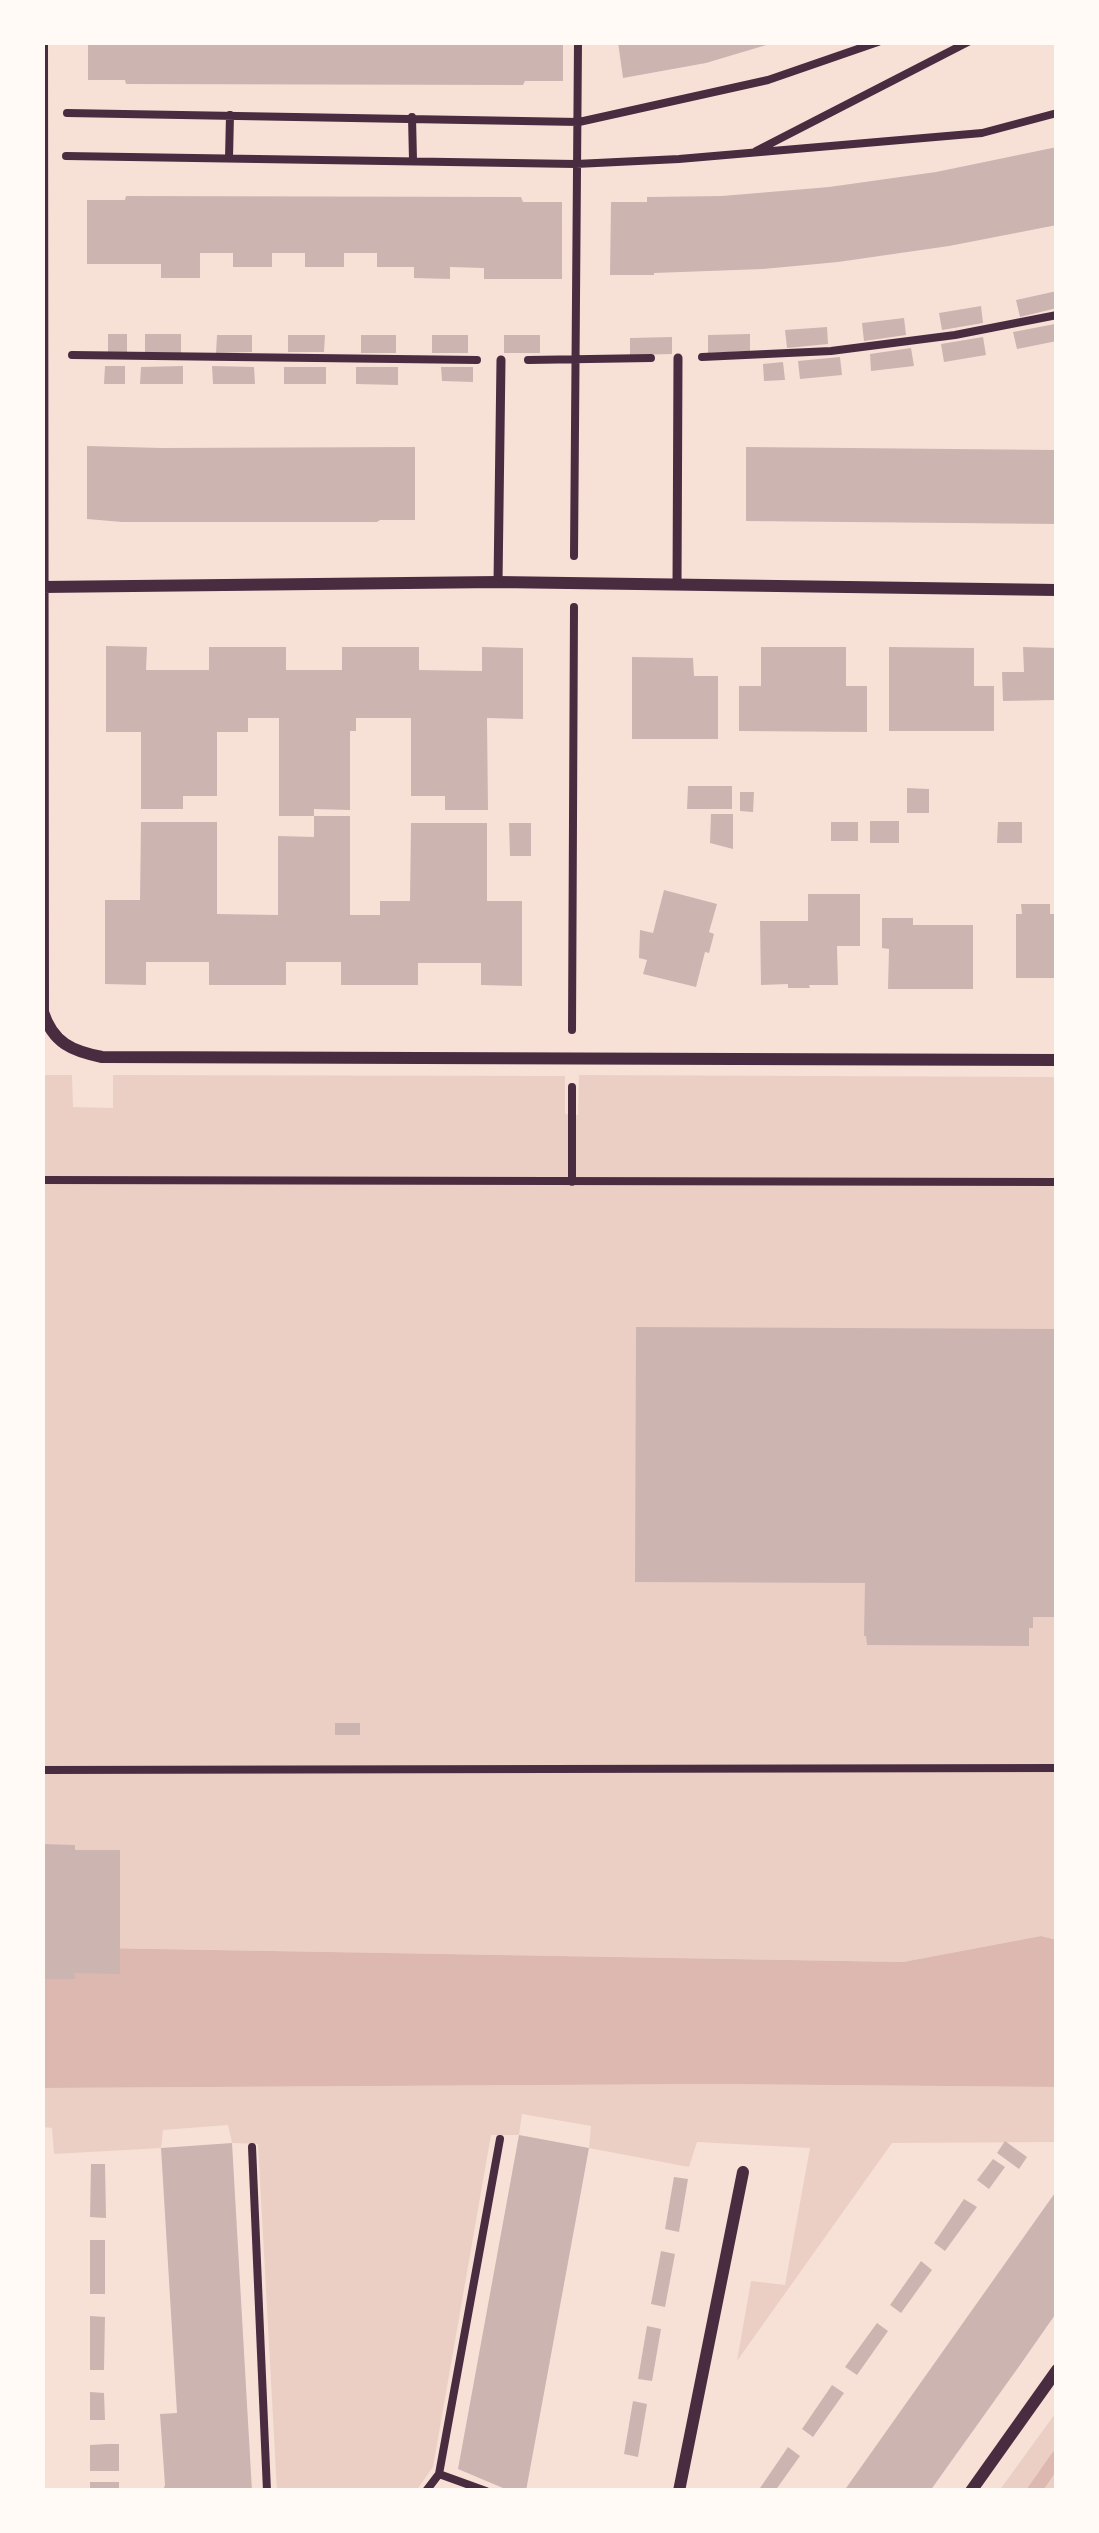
<!DOCTYPE html>
<html>
<head>
<meta charset="utf-8">
<style>
  body { margin:0 }
  #map { position:relative; width:1099px; height:2533px; overflow:hidden; background:#f7e1d7; font-family:Cabin,sans-serif }
  canvas { display:block }
  .frame { position:absolute; inset:0; border:45px solid #fffaf5; pointer-events:none }
</style>
</head>
<body>
<div id="map">
<canvas width="1099" height="2533"></canvas>
<div class="frame"></div>
</div>
<script>
const c = document.querySelector('canvas').getContext('2d');
c.lineJoin = 'round';
function fillPath(path, color) {
  c.fillStyle = color;
  c.fill(path, 'evenodd');
}
function trace(path, color, width, dash) {
  c.strokeStyle = color;
  c.lineWidth = width;
  c.lineCap = dash ? 'butt' : 'round';
  c.setLineDash(dash || []);
  c.stroke(path);
}
const green = new Path2D(`
  M42,1075h30l1,32 40,1v-33l452,1v38l13,1 1,-40 478,2v863l-16,-4 -138,26 -861,-15z
  M715,2084l342,3v55l-165,1 -155,218 14,-80 34,4 25,-137 -113,-6 -8,25 -100,-19 2,-22 -69,-12 -3,21h-28l-58,332 -17,24h-139l-19,-347 -26,-1 -4,-18 -65,5 -2,18 -107,6 -2,-26 -10,-1v-39z
  M1057,2411v80h-58z`);
const water = new Path2D(`
  M1041,1936l16,4v147l-342,-3 -673,4v-141l861,15z`);
const stream = new Path2D(`
  M1034,2491l23,-33`);
const building = new Path2D(`
  M88,42h475v39h-38l-2,4 -397,-1 -1,-4h-37z
  M618,42h155v1l-67,20 -83,15z
  M1057,147v78l-108,21 -111,16 -75,7 -109,4v2h-44l1,-73h36v-5l75,-1 107,-9 107,-15z
  M126,196l395,1 2,5h39v77h-78v-11l-34,-1v12l-36,-1v-11h-37v-14h-33v14h-39v-14h-33v14h-39v-14h-33v25h-39v-14h-74v-64h38z
  M1057,291v17l-37,9 -4,-17z
  M981,306l2,17 -41,7 -3,-17z
  M904,318l2,17 -42,6 -2,-18z
  M1055,324l2,17 -40,8 -4,-17z
  M827,327l1,17 -41,4 -2,-18z
  M108,334h19v18h-19z
  M145,334h36v19l-36,-1z
  M750,334v17l-42,2v-18z
  M217,335h35v17l-36,1z
  M288,335h37l-1,17h-36z
  M361,335h35v18h-35z
  M432,335h36v18h-36z
  M504,335h36v18h-36z
  M672,337v17l-42,1v-17z
  M983,337l3,18 -42,7 -3,-18z
  M911,348l3,18 -43,5 -1,-17z
  M840,357l2,18 -42,4 -2,-18z
  M783,362l2,18 -21,1 -1,-17z
  M105,366h20v18h-21z
  M183,366v18h-43l1,-17z
  M212,366l42,1 1,17h-42z
  M284,367h42v17h-42z
  M356,367h42v18l-42,-1z
  M441,367h32v15l-31,-1z
  M87,446l74,2 254,-1v73h-35l-3,2h-255l-35,-3z
  M746,447l311,3v74l-311,-3z
  M106,646l41,1 -1,23h63v-23h77v23h56v-23h77v23l63,1v-24l41,1v71l-36,-1 1,92h-43v-14h-34v-78h-55v13h-6v79l-36,-1v7h36v99h30v-14h30l1,-78h76v78h35v85l-41,-1v-22h-63v22h-77v-23h-55v23h-77v-23h-63v23l-41,-1v-84h35l1,-78h76v92l61,1v-79l36,1v-21h-35v-98h-31v14h-31v64h-34v13h-42v-77h-35z
  M761,647h85v39h21v46l-128,-1v-45h22z
  M889,647l85,1v38h20v45h-105z
  M1023,647l34,1v52l-54,1 -1,-29h22z
  M632,657l61,1 1,18h24v63h-86z
  M688,786h44v23h-45z
  M907,788l22,1v24h-22z
  M740,792h14l-1,20 -13,-1z
  M711,814h22v35l-23,-6z
  M870,821h29v22h-29z
  M831,822h27v19h-27z
  M998,822h24v21h-25z
  M509,823h22v33h-21z
  M664,890l53,14 -8,28 5,2 -5,19 -4,-1 -9,35 -53,-13 4,-14 -8,-2 1,-28 13,3z
  M808,894h52v52h-23l1,39h-29l1,3h-22v-4l-27,1 -1,-64h48z
  M1021,904h29v10h7v64h-41v-64h6z
  M882,918h31v7h60v64h-85l1,-40 -7,-1z
  M636,1327l421,2v288h-24v11h-4v18l-162,-1 -1,-9h-2l1,-53 -230,-1z
  M335,1723h25v12h-25z
  M42,1844l33,1v5h45v124l-46,-1 1,6h-33z
  M519,2135l70,13 -63,343h-16l-52,-22z
  M1005,2141l22,16 -8,12 -22,-16z
  M232,2143l20,348h-89l2,-6 -5,-71 17,-1 -16,-265z
  M993,2159l12,8 -16,22 -12,-9z
  M91,2164h14l1,54 -16,-1z
  M674,2177l14,2 -9,53 -14,-3z
  M1057,2190v122l-37,53 -90,126h-86z
  M964,2199l13,8 -32,44 -11,-8z
  M90,2240h15v54h-15z
  M661,2251l14,3 -10,53 -14,-3z
  M921,2261l11,9 -31,43 -11,-8z
  M90,2316l15,1 -1,53h-14z
  M877,2323l11,8 -31,44 -12,-8z
  M647,2326l14,3 -9,52 -14,-2z
  M832,2385l12,8 -31,44 -11,-8z
  M90,2392l14,1 1,27h-15z
  M633,2401l14,3 -9,53 -14,-3z
  M107,2444h12v27h-29v-26z
  M788,2447l12,9 -25,35h-17z
  M90,2482h29v9h-29z`);
const path = new Path2D(`
  M67,113l512,9 189,-42 110,-38
  M412,117l1,43
  M756,151l212,-109
  M66,156l510,8 103,-5 303,-26 75,-20
  M229,158l1,-43
  M72,355l405,5
  M702,357l129,-6 124,-16 102,-20
  M528,360l123,-2
  M574,556l4,-514
  M572,1030l2,-423
  M572,1087v95
  M42,1180l1015,2
  M42,1770l1015,-2
  M252,2147l15,344
  M439,2474l47,17
  M426,2491l13,-17 61,-335`);
const service = new Path2D(`
  M498,582l3,-222
  M677,585l1,-227`);
const minor = new Path2D(`
  M42,42l1,970c10,31 29,39 59,45l955,3
  M42,587l456,-5 559,8
  M679,2491l64,-319
  M971,2491l86,-121`);
fillPath(green, '#ebcfc5');
fillPath(water, '#dcb8b0');
trace(stream, '#dcb8b0', 14);
fillPath(building, '#ccb4b1');
trace(path, '#4a2c40', 8);
trace(service, '#4a2c40', 9);
trace(minor, '#4a2c40', 12);
</script>
</body>
</html>
